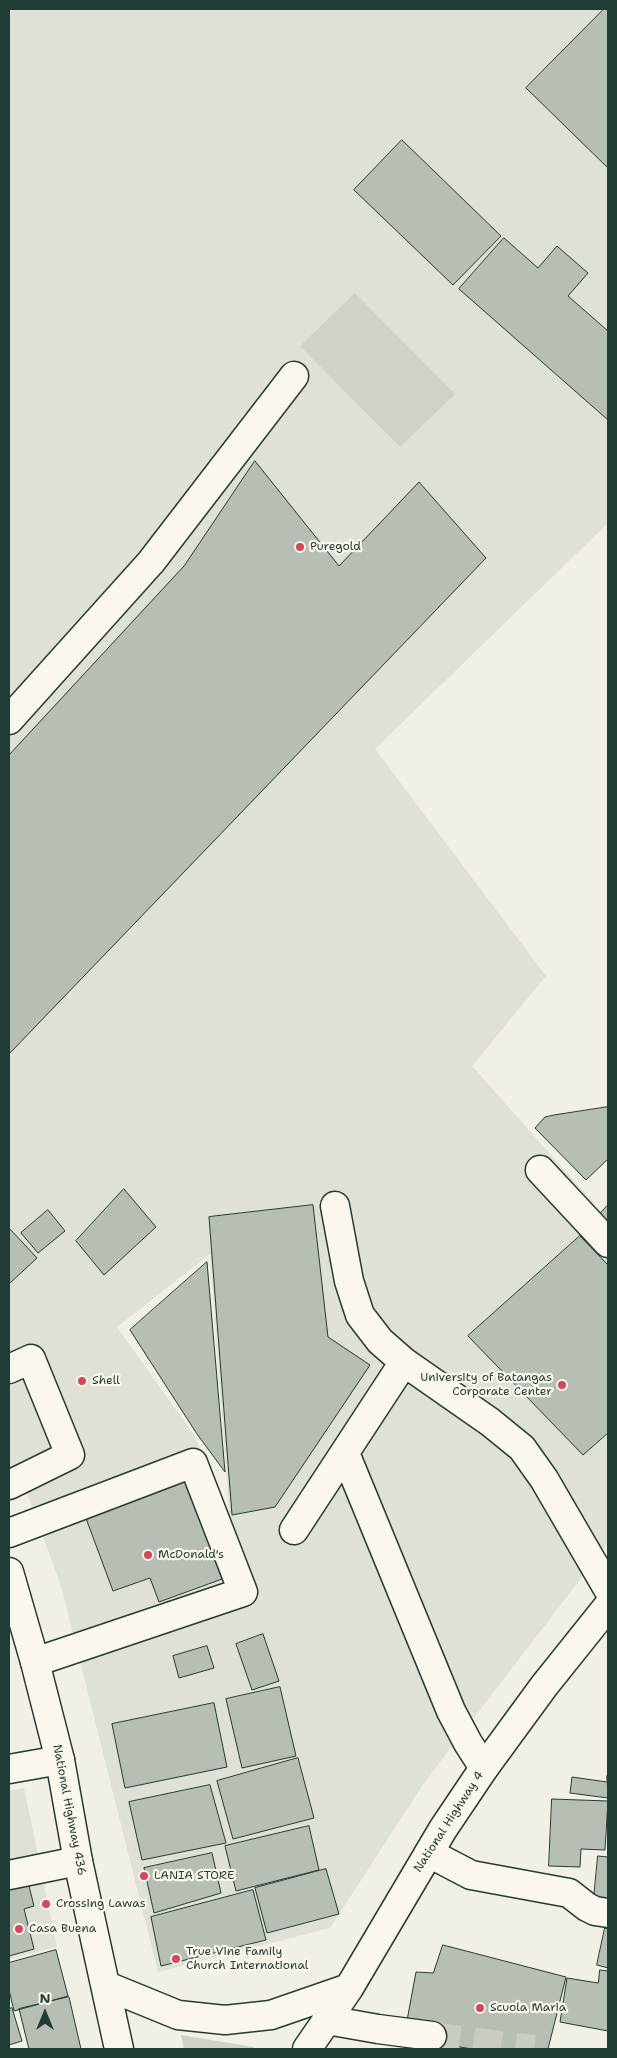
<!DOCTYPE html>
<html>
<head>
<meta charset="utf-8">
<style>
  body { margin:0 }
  #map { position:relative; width:617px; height:2058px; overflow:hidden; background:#f2f0e5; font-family:"Shantell Sans",sans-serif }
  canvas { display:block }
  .frame { position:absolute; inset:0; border:10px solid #1f3d34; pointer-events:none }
  .north { position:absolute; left:20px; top:1988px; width:50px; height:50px; -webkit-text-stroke:4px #fbf7ec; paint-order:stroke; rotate:0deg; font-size:14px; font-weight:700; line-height:20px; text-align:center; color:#1f3d34 }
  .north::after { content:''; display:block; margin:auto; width:18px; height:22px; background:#1f3d34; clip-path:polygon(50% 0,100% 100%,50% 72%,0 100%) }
</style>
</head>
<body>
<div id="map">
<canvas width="617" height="2058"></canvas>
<div class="frame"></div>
<div class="north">N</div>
</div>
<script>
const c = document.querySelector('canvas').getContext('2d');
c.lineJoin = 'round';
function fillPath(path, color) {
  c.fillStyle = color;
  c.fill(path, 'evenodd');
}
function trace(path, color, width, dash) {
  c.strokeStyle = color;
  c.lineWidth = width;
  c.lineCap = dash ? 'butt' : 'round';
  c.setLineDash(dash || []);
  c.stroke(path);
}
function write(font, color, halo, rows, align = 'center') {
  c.font = font + ' "Shantell Sans",sans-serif';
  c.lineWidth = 4.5;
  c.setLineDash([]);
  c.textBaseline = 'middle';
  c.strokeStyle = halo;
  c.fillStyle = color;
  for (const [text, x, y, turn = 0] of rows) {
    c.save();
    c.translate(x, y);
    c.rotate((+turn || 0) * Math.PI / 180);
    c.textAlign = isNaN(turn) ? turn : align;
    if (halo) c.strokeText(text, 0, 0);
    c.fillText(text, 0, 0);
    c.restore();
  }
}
const built = new Path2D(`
  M9,9h599v514l-233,226 171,227 -74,90 136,153v324l-184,240 -94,145 -172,44 -97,-386 -32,-88 -20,-30zM210,1254l20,269 -36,-88 -77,-108z
  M24,1788l33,159 -48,12v-168z`);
const green = new Path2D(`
  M355,293l100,101 -55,53 -100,-101z
  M181,2035l73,12 -1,2h-69z`);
const building = new Path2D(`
  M604,9h4v159l-82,-80z
  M402,140l99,96 -48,49 -99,-95z
  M504,238l34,30 19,-22 31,27 -20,23 40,35v89l-149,-131z
  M255,461l84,105 80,-84 67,76 -477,496v-299l175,-189z
  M608,1107v52l-22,21 -51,-52 10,-11 9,-2z
  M124,1189l32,38 -52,48 -28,-34z
  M313,1205l15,132 42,28 -95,142 -43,8 -23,-298z
  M608,1205v19l-9,-9z
  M48,1210l17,21 -27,22 -17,-20z
  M9,1228l28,30 -28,26z
  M580,1236l28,29v168l-25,22 -115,-119z
  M207,1262l18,210 -28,-38 -67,-104z
  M185,1477l37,102 -63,23 -9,-24 -37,13 -29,-78z
  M263,1634l16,47 -27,9 -16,-46z
  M207,1646l7,22 -35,10 -6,-22z
  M280,1687l16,69 -54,12 -16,-69z
  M214,1703l13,64 -102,21 -13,-64z
  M298,1758l16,60 -81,21 -16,-58z
  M607,1776l1,22 -38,-5 2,-16 35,5z
  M210,1785l16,58 -84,17 -13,-58z
  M552,1799l56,2 -3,49 -24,-1 -1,18 -31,-1z
  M309,1826l10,44 -83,21 -11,-45z
  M212,1853l9,40 -67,20 -10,-45z
  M598,1856l10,1v42l-14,-1z
  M326,1869l13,45 -72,19 -12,-45z
  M29,1886l5,20 -10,3 10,40 -25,7v-66z
  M253,1890l13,50 -105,26 -10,-49z
  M605,1928l3,1v39l-11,-3z
  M443,1945l123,32 -18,72h-76l-37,-6 -29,-17 10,-54 17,1z
  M56,1950l12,46 -54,15 -5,-21v-27z
  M600,1970l8,1v60l-48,-9 7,-44 31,5z
  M69,1997l12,52h-52l-10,-40z
  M12,2008l10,33 -13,4v-36z`);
const minorTunnel = new Path2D(`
  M432,2036l102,13`);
const minor = new Path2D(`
  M9,720l142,-158 143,-186
  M540,1170l68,73
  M335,1206l14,75 11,34 20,26 24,21 86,60 32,26 22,31 64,110
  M9,1369l22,-10 39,96 -61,30
  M345,1453l106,258 17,32 16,25
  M294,1530l110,-168
  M9,1533l184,-70 50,129 -208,70
  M9,1769l51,-9
  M429,1853l42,22 98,18 18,14 8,4 13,2
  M9,1875l69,-14
  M327,2020l51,9 54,7`);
const major = new Path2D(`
  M9,1572l26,90 25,98 18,101 41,188
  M107,1986l71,29 47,5 46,-5 78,-27
  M307,2049l42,-61 94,-159 41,-61 60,-82 64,-80`);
const markers = [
  [300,547,5,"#d1495b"],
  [82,1381,5,"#d1495b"],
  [562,1385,5,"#d1495b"],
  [148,1555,5,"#d1495b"],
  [144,1876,5,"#d1495b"],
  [46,1904,5,"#d1495b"],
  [19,1929,5,"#d1495b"],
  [176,1959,5,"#d1495b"],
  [480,2008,5,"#d1495b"]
];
const poiNames = [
  ["Puregold",310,547],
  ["University of Batangas",552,1378,"right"],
  ["Corporate Center",552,1392,"right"],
  ["Shell",92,1381],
  ["McDonald's",158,1555],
  ["LANIA STORE",154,1876],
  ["Crossing Lawas",56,1904],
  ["Casa Buena",29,1929],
  ["True Vine Family",186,1952],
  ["Church International",186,1966],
  ["Scuola Maria",490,2008]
];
const streetNames = [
  ["National Highway 436",69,1810,79],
  ["National Highway 4",449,1822,-57]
];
fillPath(built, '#e0e1d6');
fillPath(green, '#cfd2c8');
fillPath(building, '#b7beb3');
trace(building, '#1f3d34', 1);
trace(minorTunnel, '#c8ccc2', 28, [28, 14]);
trace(minor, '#1f3d34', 31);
trace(major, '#1f3d34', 31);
trace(minor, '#fbf7ec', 28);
trace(major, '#fbf7ec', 28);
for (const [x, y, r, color] of markers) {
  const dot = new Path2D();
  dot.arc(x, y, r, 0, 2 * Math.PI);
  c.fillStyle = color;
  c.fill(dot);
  trace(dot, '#fbf7ec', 2);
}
write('12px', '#1f3d34', '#fbf7ec', poiNames, 'left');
write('12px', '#1f3d34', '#fbf7ec', streetNames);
</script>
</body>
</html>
